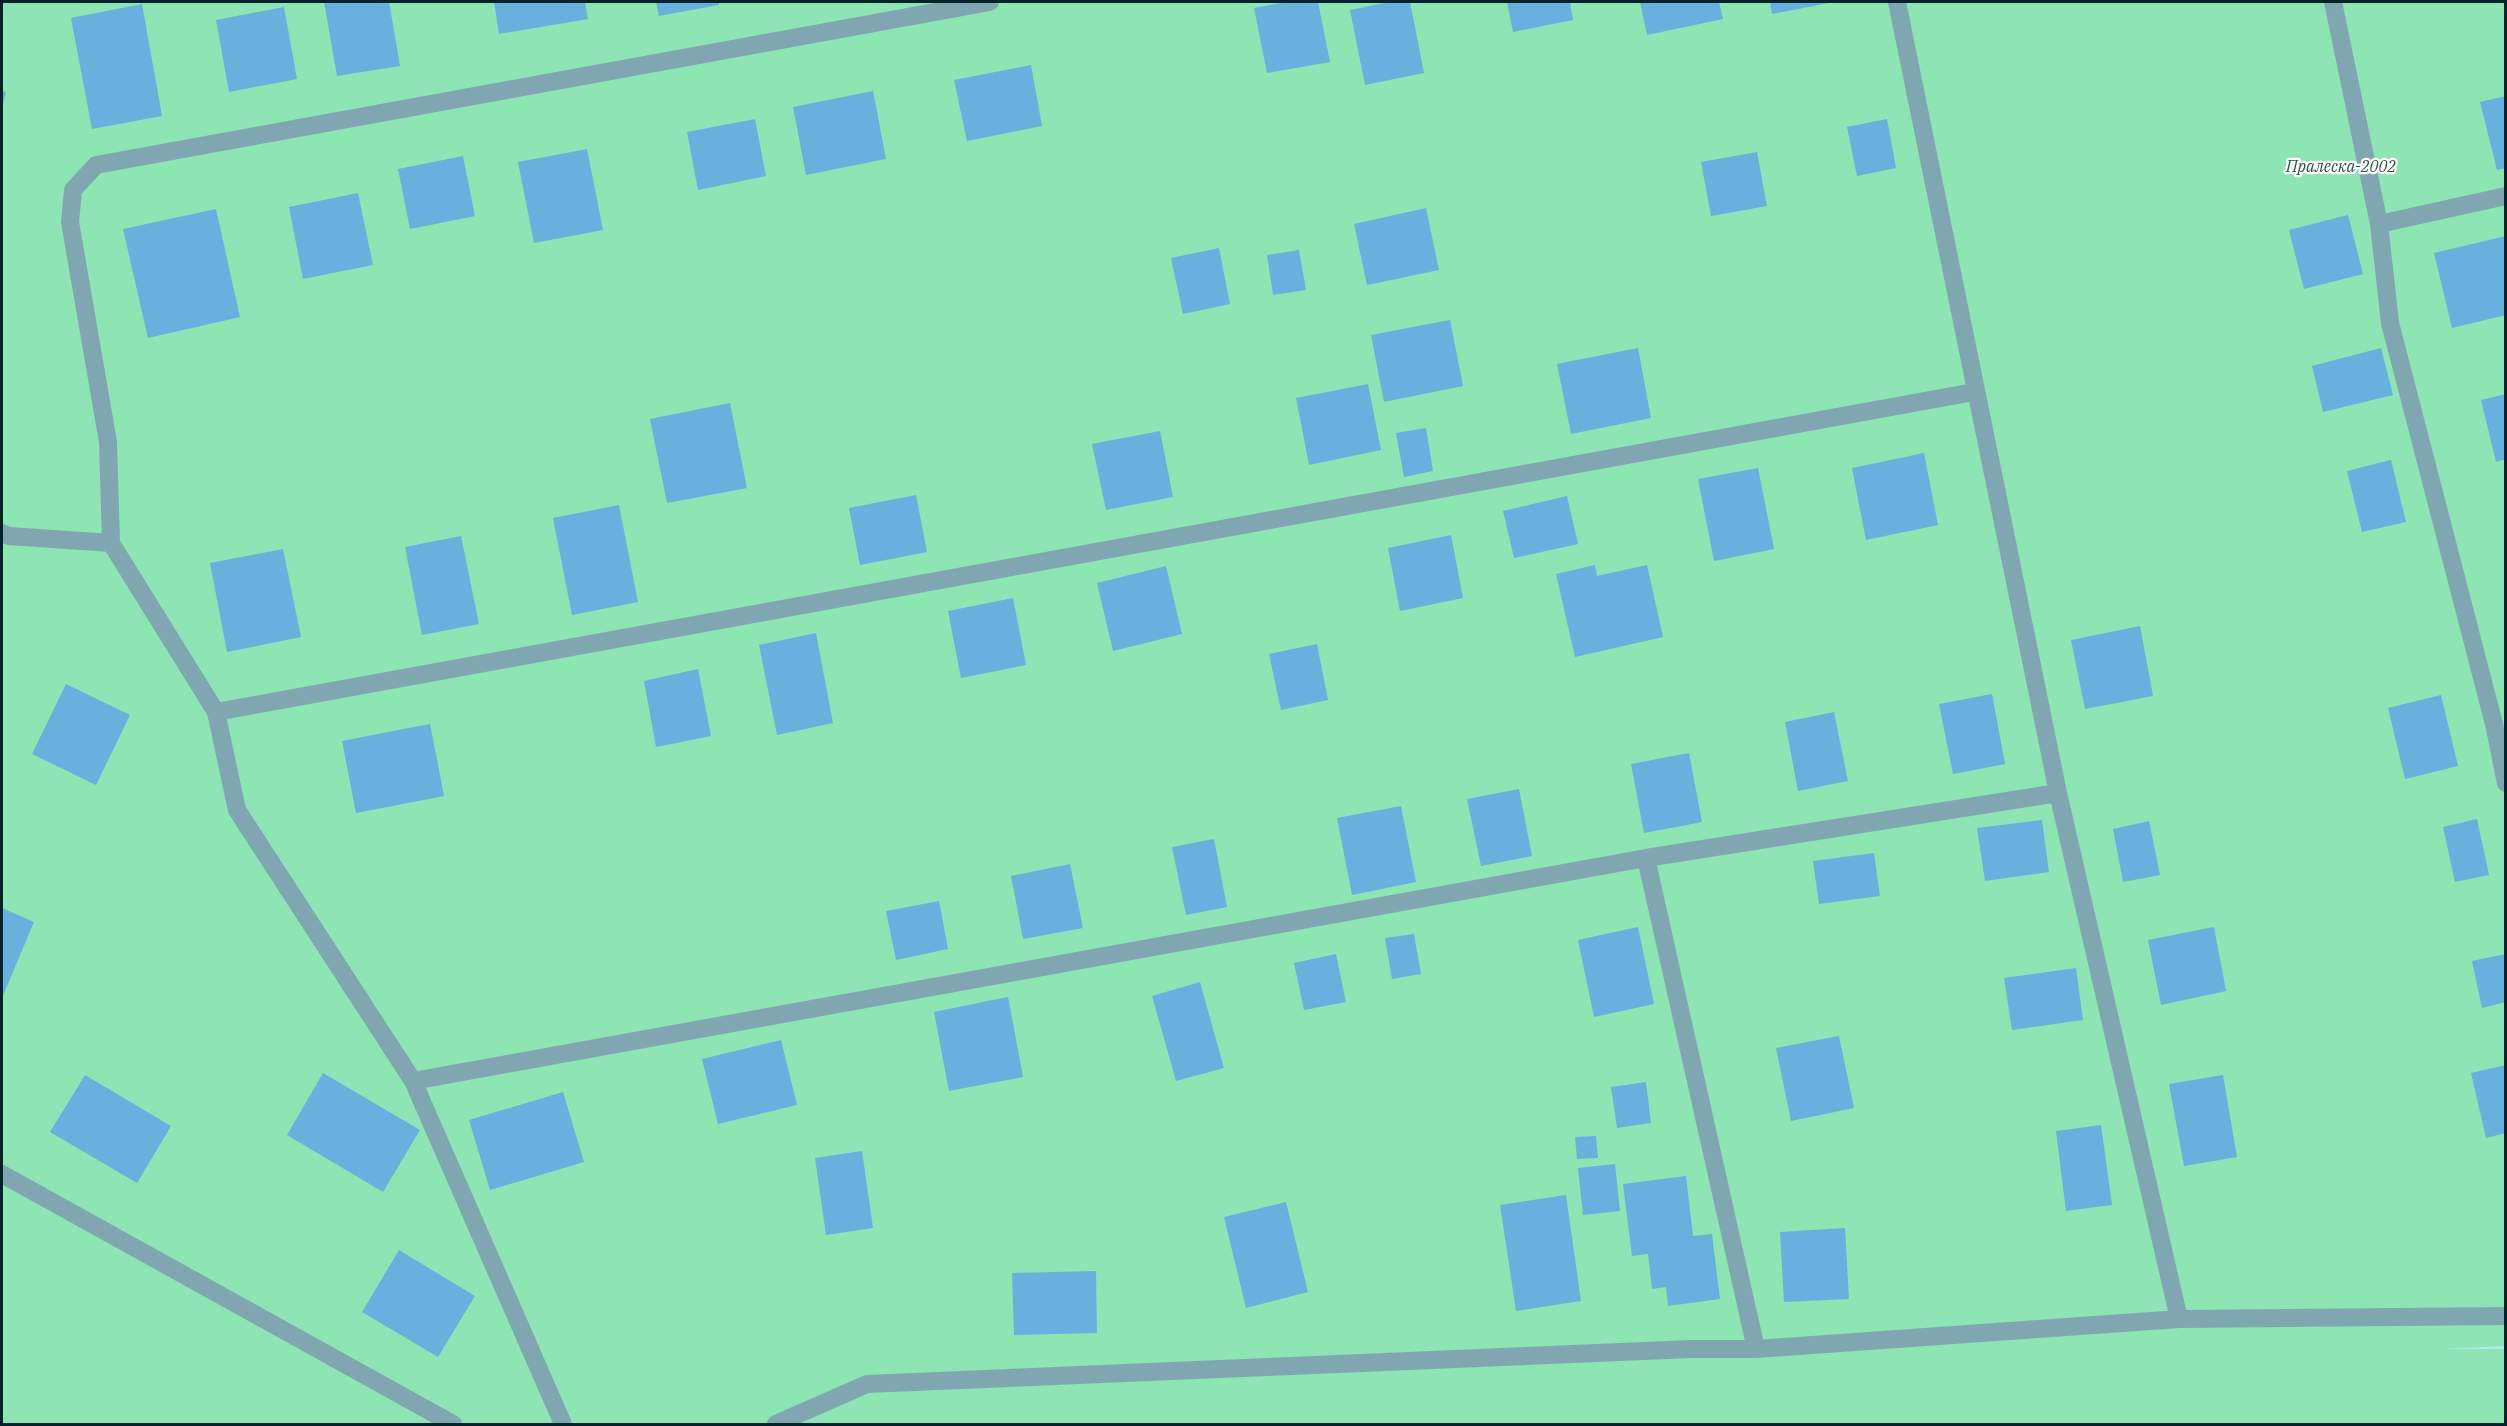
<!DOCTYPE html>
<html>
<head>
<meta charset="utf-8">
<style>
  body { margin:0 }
  #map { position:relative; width:2507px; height:1426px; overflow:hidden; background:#b1e7f8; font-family:"IBM Plex Serif",serif }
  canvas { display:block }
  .frame { position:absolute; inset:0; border:3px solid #03232b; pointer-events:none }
</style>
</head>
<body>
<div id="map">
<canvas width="2507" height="1426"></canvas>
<div class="frame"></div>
</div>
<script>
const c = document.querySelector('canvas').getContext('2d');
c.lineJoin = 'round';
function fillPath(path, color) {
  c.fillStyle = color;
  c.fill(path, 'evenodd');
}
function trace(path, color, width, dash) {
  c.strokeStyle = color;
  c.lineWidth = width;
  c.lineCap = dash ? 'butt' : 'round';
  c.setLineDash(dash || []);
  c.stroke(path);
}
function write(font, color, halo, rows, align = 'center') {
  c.font = font + ' "IBM Plex Serif",serif';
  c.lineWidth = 4.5;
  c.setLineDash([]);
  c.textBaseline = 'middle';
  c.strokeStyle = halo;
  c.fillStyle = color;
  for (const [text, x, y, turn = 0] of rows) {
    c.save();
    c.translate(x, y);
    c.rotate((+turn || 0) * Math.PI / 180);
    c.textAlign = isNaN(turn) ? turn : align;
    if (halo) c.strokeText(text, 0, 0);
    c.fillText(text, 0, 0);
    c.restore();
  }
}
const green = new Path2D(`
  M2,2h2503l1,1344 -63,3h62v75h-2503z`);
const building = new Path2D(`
  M324,2h65l11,64 -63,10z
  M494,2h91l3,17 -89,15z
  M656,2h63v3l-60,11z
  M1287,2h31l12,60 -63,11 -13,-65z
  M1390,2h20l14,71 -59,12 -15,-75z
  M1507,2h63l3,18 -60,12z
  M1640,2h79l4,17 -76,16z
  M1770,2h59v1l-57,11z
  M142,4l20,112 -70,13 -21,-111z
  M284,7l13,72 -68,13 -13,-72z
  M1031,65l11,61 -75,15 -13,-61z
  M2,91l4,1 -4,15z
  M873,91l13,68 -80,16 -13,-68z
  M2506,96v72l-9,2 -17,-68z
  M755,119l11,57 -68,14 -11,-58z
  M1887,119l9,49 -39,8 -10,-49z
  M587,149l16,81 -69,13 -16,-81z
  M1757,152l10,54 -56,10 -10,-54z
  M463,156l12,60 -65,13 -12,-60z
  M358,193l15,72 -70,14 -14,-72z
  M1426,208l13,62 -72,15 -13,-61z
  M216,209l24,108 -92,21 -25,-109z
  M2348,215l15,59 -59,15 -15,-59z
  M2506,236v79l-54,13 -18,-75z
  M1219,248l11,56 -47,10 -12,-56z
  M1299,250l7,40 -33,5 -6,-40z
  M1450,320l13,66 -79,16 -13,-67z
  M1638,348l13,70 -80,16 -14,-70z
  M2381,348l12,47 -70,17 -11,-46z
  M1368,384l13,66 -72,15 -13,-67z
  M2506,394v65l-10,3 -15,-62z
  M730,403l17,85 -80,15 -17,-84z
  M1426,428l7,43 -29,6 -8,-44z
  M1160,431l13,66 -67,13 -14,-66z
  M1924,453l14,72 -72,15 -14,-72z
  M2391,460l15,62 -44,10 -15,-61z
  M1758,468l16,81 -60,12 -16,-82z
  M916,495l11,57 -67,13 -11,-57z
  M1567,496l11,48 -64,14 -11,-47z
  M619,505l19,97 -66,13 -19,-97z
  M1451,535l12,63 -63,13 -12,-63z
  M461,536l18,88 -57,11 -17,-88z
  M283,549l18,88 -74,15 -17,-89z
  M1595,565l2,11 50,-11 16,72 -88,20 -19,-83z
  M1166,566l16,68 -69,17 -16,-68z
  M1013,598l13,67 -65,13 -13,-67z
  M2140,626l13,70 -68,13 -14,-69z
  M816,633l17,90 -56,12 -18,-90z
  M1317,644l11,56 -47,10 -12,-56z
  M698,669l13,67 -55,11 -12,-66z
  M66,684l64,31 -34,70 -64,-31z
  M1992,694l13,70 -52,10 -14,-70z
  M2441,695l17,71 -53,13 -17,-71z
  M1834,712l14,69 -50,10 -13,-69z
  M430,724l14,72 -88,17 -14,-72z
  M1689,753l13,69 -58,11 -13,-69z
  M1519,789l13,67 -51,10 -14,-67z
  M1401,806l15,76 -64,13 -15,-77z
  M2477,819l12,56 -34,7 -12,-55z
  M2042,820l7,52 -64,9 -8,-53z
  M2149,821l11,54 -37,7 -10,-53z
  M1214,839l13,68 -41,8 -14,-68z
  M1874,853l6,43 -61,8 -6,-43z
  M1070,864l13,64 -60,11 -12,-63z
  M939,901l9,48 -52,11 -10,-49z
  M2,908l32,14 -32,76z
  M1638,927l16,77 -60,13 -16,-77z
  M2214,927l12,64 -65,14 -13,-65z
  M1414,934l7,40 -29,5 -7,-41z
  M1336,954l10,48 -42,8 -10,-47z
  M2506,954v48l-24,6 -10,-47z
  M2076,968l7,52 -71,10 -8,-52z
  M1200,982l24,86 -48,13 -24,-85z
  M1008,997l15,80 -74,14 -15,-79z
  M1839,1036l15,72 -63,13 -15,-73z
  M781,1040l16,65 -79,19 -16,-65z
  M2506,1065v68l-20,5 -15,-65z
  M323,1073l97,57 -37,62 -96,-57z
  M85,1075l86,51 -34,57 -87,-51z
  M2223,1075l14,82 -53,9 -15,-82z
  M1646,1082l5,41 -34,5 -6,-41z
  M563,1092l21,70 -94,28 -21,-70z
  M2101,1125l11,80 -46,6 -10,-80z
  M1596,1136l2,22 -21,1 -2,-22z
  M862,1151l11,77 -47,7 -11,-77z
  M1615,1164l5,47 -37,4 -5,-47z
  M1686,1176l7,60 19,-2 8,65 -52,7 -2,-19 -14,2 -4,-35 -16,2 -9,-72z
  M1566,1195l15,106 -65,10 -16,-106z
  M1286,1202l22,90 -62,16 -22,-91z
  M1845,1228l4,71 -65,3 -4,-70z
  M399,1250l76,46 -37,61 -76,-45z
  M1096,1271l1,62 -83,2 -2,-62z`);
const minor = new Path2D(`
  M1897,2l161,791 121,526
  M2333,2l46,222 11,99 104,401 12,59
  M2379,224l127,-28
  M2,533l7,3 102,7 105,169 21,98 176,271 150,343
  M111,543l-3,-101 -38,-220 3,-32 23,-25 894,-163
  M216,712l1758,-320
  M1646,858l110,491
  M413,1081l1233,-223 412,-65
  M2,1174l451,250
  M776,1424l91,-40 824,-35h65l423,-30 327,-3`);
const parkNames = [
  ["Пралеска-2002",2341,167]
];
fillPath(green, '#8ce5b2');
fillPath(building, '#67b1df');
trace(minor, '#80a6b2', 18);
write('italic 16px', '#28553c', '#fefefe', parkNames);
</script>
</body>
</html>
